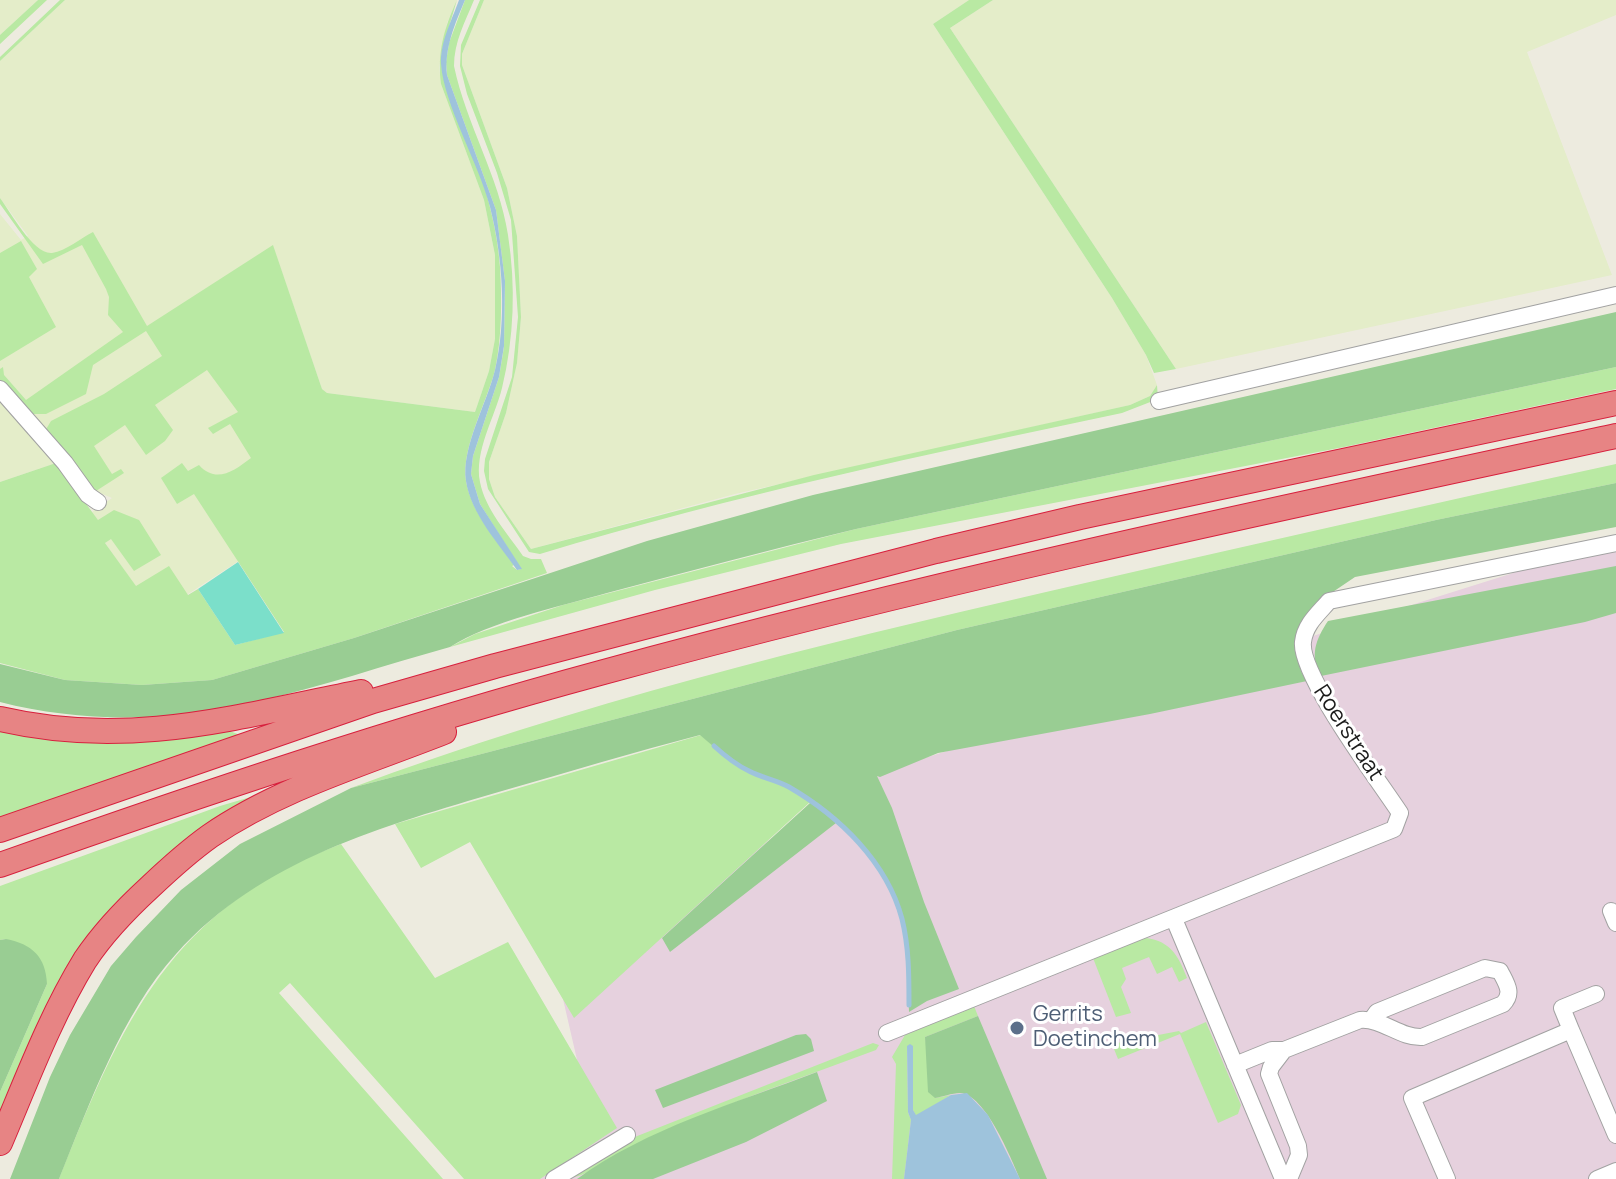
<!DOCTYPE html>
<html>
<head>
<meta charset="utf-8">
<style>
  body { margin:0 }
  canvas { display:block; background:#edebdf }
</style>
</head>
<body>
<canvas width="1616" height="1179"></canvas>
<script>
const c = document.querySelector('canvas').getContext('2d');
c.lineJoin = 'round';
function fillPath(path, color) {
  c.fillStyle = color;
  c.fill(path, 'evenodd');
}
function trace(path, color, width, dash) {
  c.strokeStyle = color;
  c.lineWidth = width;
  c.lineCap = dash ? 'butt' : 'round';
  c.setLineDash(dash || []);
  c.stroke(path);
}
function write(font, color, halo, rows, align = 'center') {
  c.font = font + ' Manrope,sans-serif';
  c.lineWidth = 6;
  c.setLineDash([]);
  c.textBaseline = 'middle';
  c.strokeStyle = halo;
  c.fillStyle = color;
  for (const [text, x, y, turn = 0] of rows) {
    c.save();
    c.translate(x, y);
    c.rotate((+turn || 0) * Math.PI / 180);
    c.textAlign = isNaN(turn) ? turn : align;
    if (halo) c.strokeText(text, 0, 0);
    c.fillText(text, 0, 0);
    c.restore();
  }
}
const industrial = new Path2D(`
  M1616,552v627h-1109l83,-63 -27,-117 279,-215 703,-221z`);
const farmland = new Path2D(`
  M0,0h38l-38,35z
  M65,0h392l-10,23 -8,44 2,17 43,116 11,55v84l-6,32 -14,41 -148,-19 -5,-4 -49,-143 -126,81 39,-22 53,107 73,101 -156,102 -51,-72 6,-5 -19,-26 20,-14 -24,-10 -88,-105v-169l21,26 7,-4 -28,-38v-137z
  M484,0h485l-36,24 179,274 34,57 11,30 -7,11 -20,9 -395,89 -204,55 -36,-52 -6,-18v-17l17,-49 11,-50 4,-46 -4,-81 -10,-48 -45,-123v-11z
  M993,0h623v15l-89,37 85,223 -436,94 -226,-341z
  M0,400l56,63 -56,19z`);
const grass = new Path2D(`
  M38,0h9l-47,44v-9z
  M60,0h5l-65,61v-4z
  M457,0l-15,50 -1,13c23,66 54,134 59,204 2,33 2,70 -5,103 -8,32 -34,78 -29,111 5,31 31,59 48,84l-2,1 5,4 4,-1 -41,-65 -9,-30 2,-18 26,-79 5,-30 1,-66 -9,-71 -49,-135 -1,-13 3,-19 16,-43h9c-9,22 -20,42 -20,66 12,58 45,110 54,169 8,51 6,103 -6,153 -7,29 -28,63 -22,94 5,27 28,52 43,74l8,3h10l6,14 -193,65 -142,42 -70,5 -77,-5 -65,-17v-181l56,-19 42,57 16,-10 25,10 22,35 -27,16 -23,-32 -6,4 31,43 33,-20 19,29 10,-6 37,56 49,-13 -90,-138 -17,10 -16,-26 21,-15 6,8 11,-6c17,19 35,6 52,-7l-21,-34 -17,10 -5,-6 30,-16 -31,-42 -52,35 18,25 -8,11 -19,14 -21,-30 -31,21 18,28 9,-5 3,4 -28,18 -8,-3 -43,-57 6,-10 53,-27 58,-38 -16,-25 -53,34 -7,29 -40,20h-15l-31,-31v-14l3,-2 1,8 22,25 97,-68 -15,-17 1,-18 -3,-8 -24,-44 -39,19 -43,-60v-6c11,15 34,57 52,55 14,-2 29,-15 41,-21l54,94 126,-81 49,144 5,4 148,19 14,-41 6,-32v-84l-11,-55 -43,-116c-4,-31 3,-56 16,-84z
  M480,0h4l-22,54v11l45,123 10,48 4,81 -4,46 -11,50 -17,49v17l6,18 36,52 283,-74 316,-70 20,-9 7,-11 1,14 -36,14c-195,41 -391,83 -582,141l-11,-2 -41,-63 -4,-18 1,-12 27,-82 6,-60 -7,-97 -14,-47 -30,-79 -7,-28 1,-21z
  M969,0h24l-43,28 226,341 -22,4 -8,-18 -34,-57 -179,-274z
  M21,241l16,28 -8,8 27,50 -56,34v-108z
  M1616,367v22l-272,58 -503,97 -186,46 -205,57 25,-13 88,-29 293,-76z
  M1616,464v19l-180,37 -479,110 -606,158c225,-84 461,-142 695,-196 190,-44 380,-87 570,-128z
  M0,726l225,3 15,6 -240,83z
  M701,735l27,24 21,12 39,16 22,15 -236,216 -104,-176 -49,26 -26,-44z
  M278,789l-170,131 -108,205v-33l47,-108 -41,-45 -6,1v-54l220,-80z
  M341,844l94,134 73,-36 109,186 -77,51h-76l-174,-196 -11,10 164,186h-384c63,-158 112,-271 282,-335z
  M1146,938c25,3 33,19 41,40l-8,4 -7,-15 -15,7 -8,-17 -27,11 4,11 -5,8 10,26 -15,4 -23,-59z
  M974,1006l4,10 -53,21 10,61 16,-3 -32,20 -3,1 -3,-6v-63l-6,-1 1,66 3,8 -7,59h-12l4,-115 -4,-7 13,-22z
  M1206,1022l35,83 -3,9 -20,9 -38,-89 -62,25 -6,-15 67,-13 2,2z
  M873,1043l6,2 -3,5c-83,31 -168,59 -248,99 -21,10 -42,30 -66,30l55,-35z`);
const forest = new Path2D(`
  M1616,312v55l-760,162c-83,20 -166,42 -249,64 -46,13 -118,29 -157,54 -65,18 -129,40 -195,55 -81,20 -174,21 -255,0v-38l65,16 77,5 70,-5 142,-42 293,-97 166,-46z
  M1616,483v44l-261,50 -37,25 -19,43 2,26 6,10 -157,33 -212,39 -58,24 -3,-1 15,32 32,94 35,87 -32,12 -18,11c0,-82 -7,-133 -73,-189l-166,129 -8,-14 148,-135 -22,-16 -39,-16 -21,-12 -28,-24c-66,17 -132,37 -198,56 -118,35 -241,68 -326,163 -54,59 -87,151 -117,225h-49l40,-102 20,-42 41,-69 25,-29 45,-47 59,-46 111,-56 606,-158 479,-110z
  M1616,566v47l-31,9 -264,54c-12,-20 -5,-37 7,-55z
  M6,939c26,5 40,18 41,45l-47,108v-152z
  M978,1016l69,163h-27c-9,-21 -35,-85 -60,-86 -8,0 -18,4 -25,5l-7,-6 -3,-55z
  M806,1034l5,5 3,12 -151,57 -8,-18 141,-55z
  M817,1072l10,29 -81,41 -93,37h-76c70,-51 159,-76 240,-107z`);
const pitch = new Path2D(`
  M238,562l46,71 -49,12 -37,-56z`);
const water = new Path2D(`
  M459,0h6c-10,24 -21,48 -18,75l49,135 9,71 -1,65 -5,31 -26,79 -2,18 9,30 42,65 -5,1c-18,-26 -46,-56 -51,-89 -5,-33 21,-78 29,-111 12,-51 8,-112 -5,-163 -11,-43 -46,-102 -49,-143 -1,-22 11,-44 18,-64z
  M910,1044l3,2v64l3,5 35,-20 16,-2 21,22 32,64h-116l7,-59 -3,-8 -1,-66z`);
const stream = new Path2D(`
  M714,746c11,10 22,19 35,25 13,7 28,9 40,16 50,29 98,75 113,132 7,28 7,57 7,86`);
const minor = new Path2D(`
  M0,389l65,74 23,32 10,7
  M1159,401l457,-106
  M1611,911l5,12
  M1174,919l109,260
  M1571,1030l-9,-22 34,-14
  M887,1033l507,-204 6,-16c-21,-32 -101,-139 -97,-171 2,-18 16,-29 26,-41l287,-58
  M1284,1050l-13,17 -2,7 29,72 1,9 -10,24
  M1235,1065l37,-15h12l76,-30c22,-2 40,18 62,17l81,-33c11,-11 3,-21 -3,-33l-15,-3 -108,44 -5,7
  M554,1179l73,-44
  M1447,1179l-35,-81 159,-68 45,105
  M1597,1179l19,-8`);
const highway = new Path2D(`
  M0,719c128,30 236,-2 361,-27
  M0,830l373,-129 122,-35 441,-115 144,-34 536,-114
  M0,865c198,-70 397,-137 600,-192 336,-92 676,-164 1016,-237
  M0,1143c26,-61 50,-126 85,-183 18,-27 41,-51 65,-73 19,-18 39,-36 60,-51 70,-48 156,-73 234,-104`);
const markers = [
  [1017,1028,8,"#5c6f8a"]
];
const streetNames = [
  ["Roerstraat",1348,733,57]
];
const serviceNames = [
  ["Gerrits",1033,1015],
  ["Doetinchem",1033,1040]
];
fillPath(industrial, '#e6d1de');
fillPath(farmland, '#e4edc9');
fillPath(grass, '#b9e9a3');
fillPath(forest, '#99cd93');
fillPath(pitch, '#7bdfca');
fillPath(water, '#9ec3dc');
trace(stream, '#9ec3dc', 5);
trace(minor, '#a2a2a2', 18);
trace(highway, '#d7203d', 26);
trace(minor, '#fff', 16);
trace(highway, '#e78484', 24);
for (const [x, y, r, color] of markers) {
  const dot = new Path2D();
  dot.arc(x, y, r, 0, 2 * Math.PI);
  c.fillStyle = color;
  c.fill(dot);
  trace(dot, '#fff', 3);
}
write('22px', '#1b1b1b', '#fff', streetNames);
write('22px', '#4e5e75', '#fff', serviceNames, 'left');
</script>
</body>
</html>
